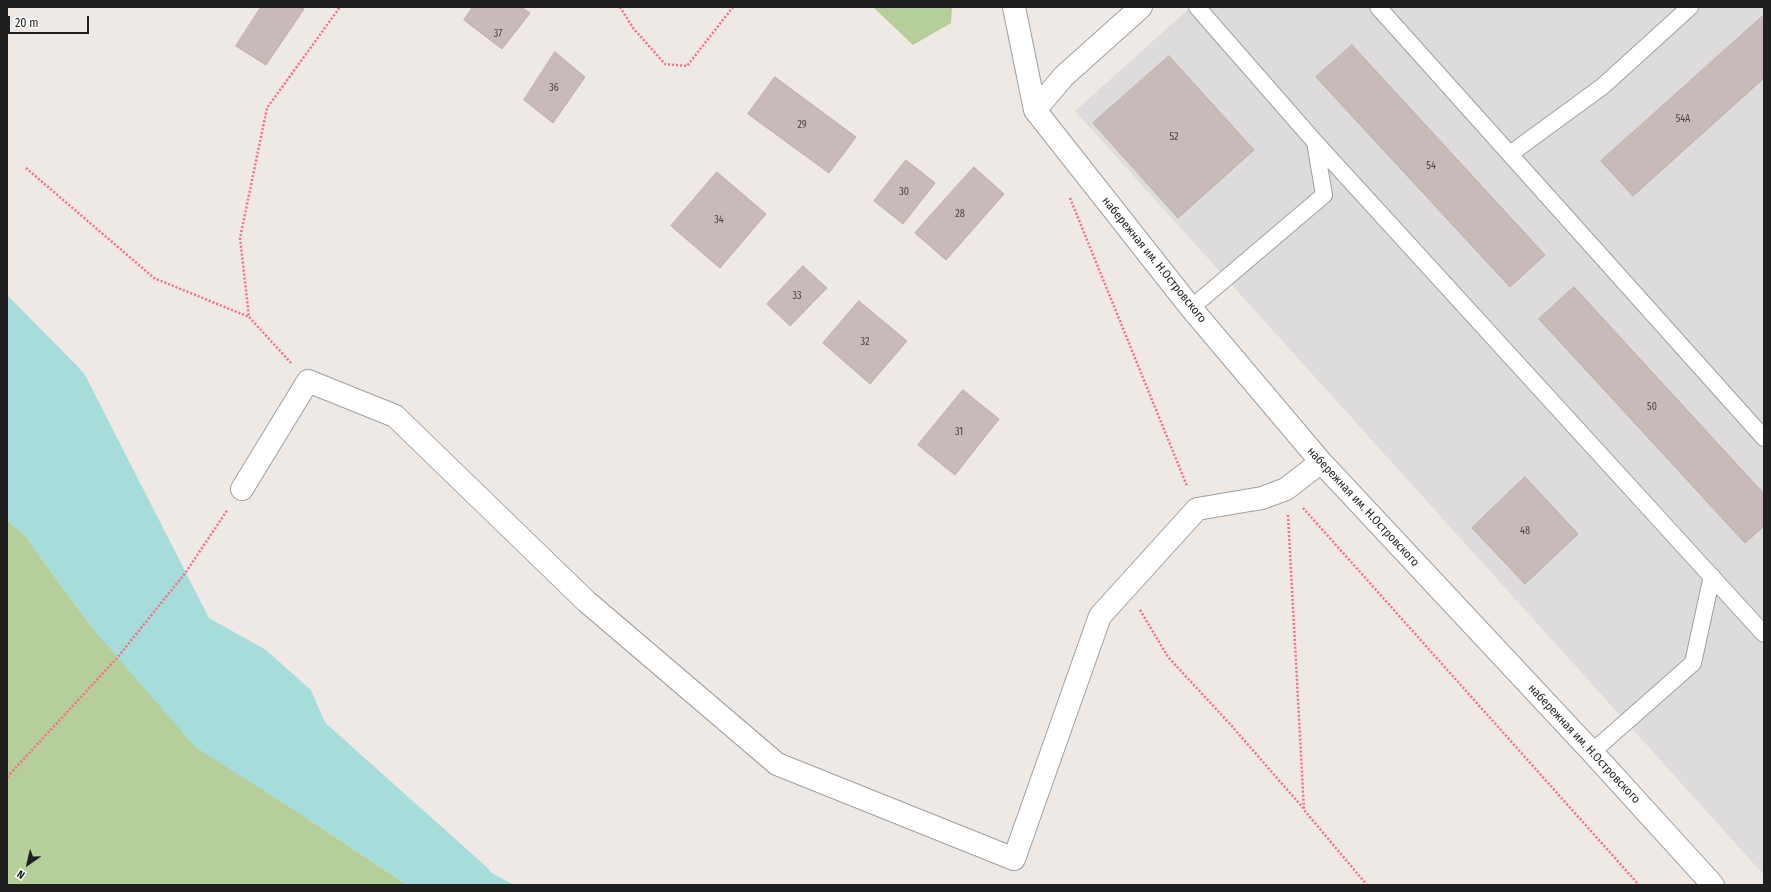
<!DOCTYPE html>
<html>
<head>
<meta charset="utf-8">
<style>
  body { margin:0 }
  #map { position:relative; width:1771px; height:892px; overflow:hidden; background:#efe9e5; font-family:"Fira Sans Condensed",sans-serif }
  canvas { display:block }
  .frame { position:absolute; inset:0; border:8px solid #1f1f1f; pointer-events:none }
  .north { position:absolute; left:8px; top:844px; width:40px; height:40px; -webkit-text-stroke:3px #fff; paint-order:stroke; rotate:214deg; font-size:11px; font-weight:700; line-height:16px; text-align:center; color:#1f1f1f }
  .north::after { content:''; display:block; margin:auto; width:14px; height:18px; background:#1f1f1f; clip-path:polygon(50% 0,100% 100%,50% 72%,0 100%) }
  .scale { position:absolute; left:8px; top:16px; width:81px; height:18px; box-sizing:border-box; border:2px solid #1f1f1f; border-top:0; padding-left:5px; font-size:12px; line-height:14px; white-space:nowrap; color:#1f1f1f; -webkit-text-stroke:3px #fff; paint-order:stroke }
</style>
</head>
<body>
<div id="map">
<canvas width="1771" height="892"></canvas>
<div class="frame"></div>
<div class="north">N</div>
<div class="scale">20 m</div>
</div>
<script>
const c = document.querySelector('canvas').getContext('2d');
c.lineJoin = 'round';
function fillPath(path, color) {
  c.fillStyle = color;
  c.fill(path, 'evenodd');
}
function trace(path, color, width, dash) {
  c.strokeStyle = color;
  c.lineWidth = width;
  c.lineCap = dash ? 'butt' : 'round';
  c.setLineDash(dash || []);
  c.stroke(path);
}
function write(font, color, halo, rows, align = 'center') {
  c.font = font + ' "Fira Sans Condensed",sans-serif';
  c.lineWidth = 3;
  c.setLineDash([]);
  c.textBaseline = 'middle';
  c.strokeStyle = halo;
  c.fillStyle = color;
  for (const [text, x, y, turn = 0] of rows) {
    c.save();
    c.translate(x, y);
    c.rotate((+turn || 0) * Math.PI / 180);
    c.textAlign = isNaN(turn) ? turn : align;
    if (halo) c.strokeText(text, 0, 0);
    c.fillText(text, 0, 0);
    c.restore();
  }
}
const residential = new Path2D(`
  M1191,7h573v868l-689,-764z`);
const forest = new Path2D(`
  M873,7h79l-1,16 -38,22z
  M7,521l16,12 69,95 219,193 96,64h-400z`);
const water = new Path2D(`
  M7,295l77,78 125,245 57,32 45,40 23,53 10,37 48,38 122,67h-107l-96,-64 -116,-74 -103,-119 -69,-95 -16,-12z`);
const river = new Path2D(`
  M291,725l179,160`);
const building = new Path2D(`
  M261,7h39l4,2 -38,56 -30,-19z
  M473,7h48l9,6 -28,36 -38,-29z
  M1764,15v63l-131,118 -32,-35z
  M1352,45l193,210 -35,32 -194,-210z
  M555,52l30,25 -32,46 -29,-23z
  M1169,56l85,94 -76,68 -85,-95z
  M775,77l81,60 -27,36 -81,-59z
  M906,160l29,23 -32,41 -29,-23z
  M974,167l30,27 -58,66 -31,-27z
  M717,172l49,42 -46,54 -49,-42z
  M803,266l24,22 -37,38 -23,-22z
  M1574,287l190,207v32l-19,17 -206,-224z
  M859,301l48,40 -37,43 -47,-41z
  M963,390l36,29 -44,56 -37,-30z
  M1525,477l53,57 -53,50 -53,-56z`);
const path = new Path2D(`
  M620,7l13,21 32,36 22,2 46,-59
  M26,168l128,110 95,39
  M1070,198l117,288
  M291,363l-42,-46 -9,-79 27,-130 73,-101
  M1303,508l336,377
  M1288,515l16,295 63,75
  M1140,610l28,47 62,67 74,85
  M7,777l110,-119 69,-86 42,-63`);
const service = new Path2D(`
  M1197,7l118,135 449,492
  M1378,7l386,431
  M1510,154l93,-68 87,-79
  M1191,308l133,-113 -9,-53
  M1592,752l101,-89 19,-87`);
const minor = new Path2D(`
  M1014,7l21,103 156,198 130,154 271,290 121,133
  M1035,110l29,-34 77,-69
  M242,489l66,-108 87,35 191,185 191,163 237,95 86,-243 97,-107 65,-11 24,-9 35,-27`);
const numberNames = [
  ["37",498,34],
  ["36",554,88],
  ["54А",1683,119],
  ["29",802,125],
  ["52",1174,137],
  ["54",1431,166],
  ["30",904,192],
  ["28",960,214],
  ["34",719,220],
  ["33",797,296],
  ["32",865,342],
  ["50",1652,407],
  ["31",959,432],
  ["48",1525,531]
];
const streetNames = [
  ["набережная им. Н.Островского",1154,260,51],
  ["набережная им. Н.Островского",1363,507,47],
  ["набережная им. Н.Островского",1584,744,47]
];
fillPath(residential, '#dddbdc');
fillPath(forest, '#b6ce9a');
fillPath(water, '#a6dcda');
trace(river, '#a6dcda', 49);
fillPath(building, '#c7bab8');
trace(building, '#c1aca7', 1);
trace(service, '#a0a0a0', 18);
trace(minor, '#a0a0a0', 24);
trace(path, '#f76e83', 2.5, [2, 2]);
trace(service, '#fff', 16);
trace(minor, '#fff', 22);
write('10px', '#494645', null, numberNames);
write('12px', '#1f1f1f', '#fff', streetNames);
</script>
</body>
</html>
